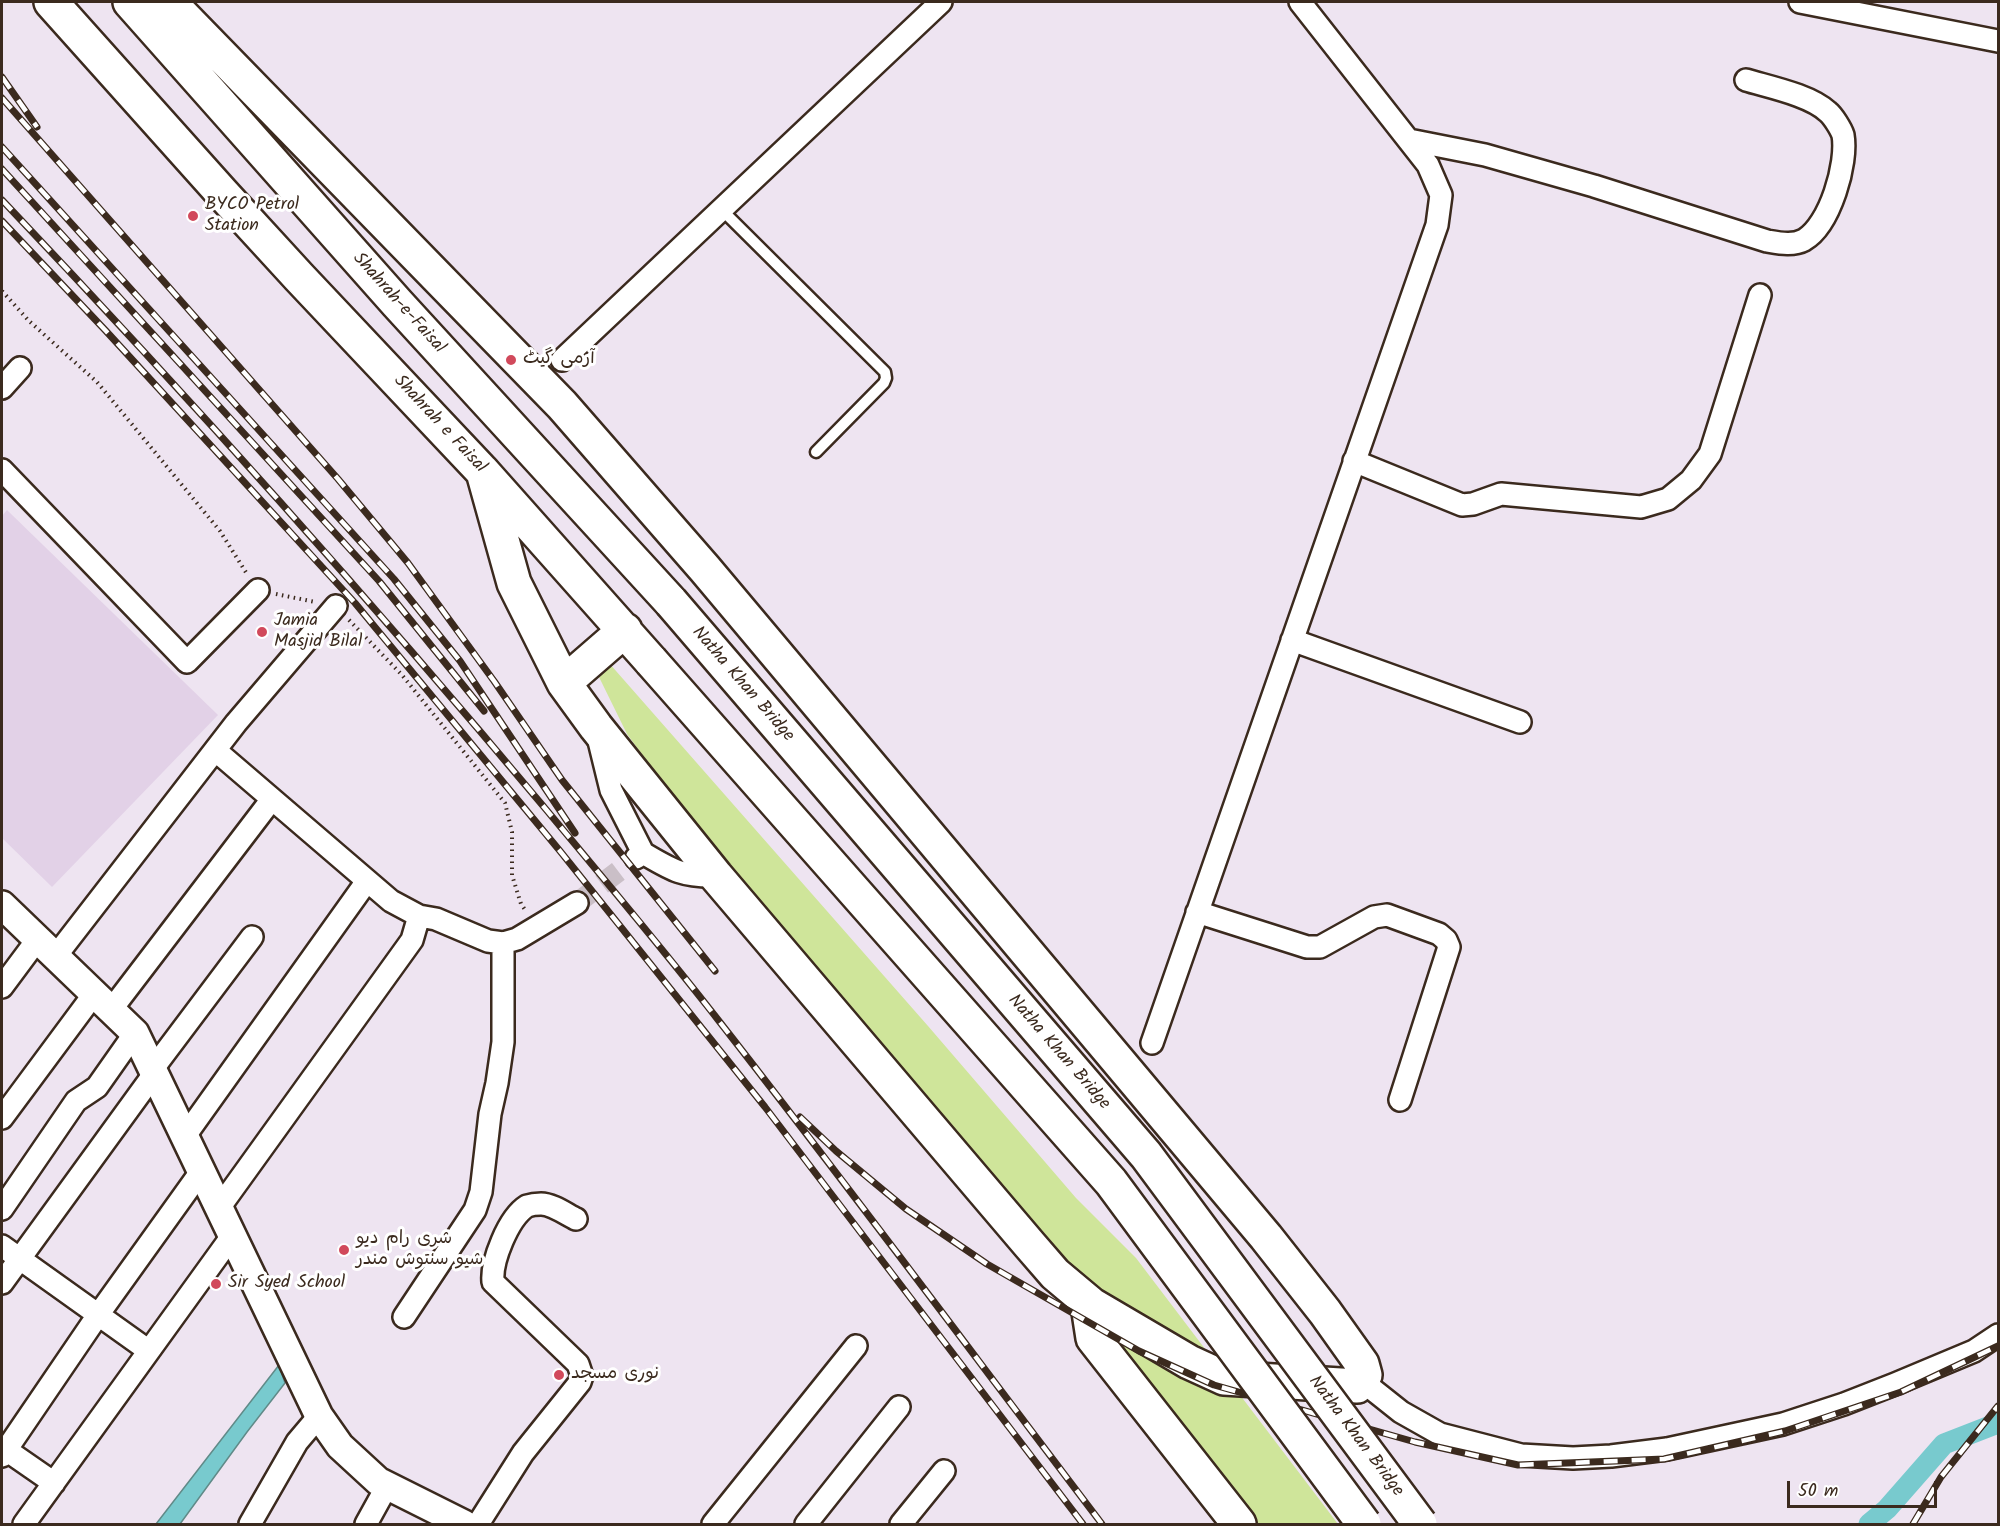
<!DOCTYPE html>
<html>
<head>
<meta charset="utf-8">
<style>
  body { margin:0 }
  #map { position:relative; width:2000px; height:1526px; overflow:hidden; background:#eee4f1; font-family:Kalam,sans-serif }
  canvas { display:block }
  .frame { position:absolute; inset:0; border:3px solid #3b2a1e; pointer-events:none }
  .scale { position:absolute; left:1787px; top:1481px; width:150px; height:27px; box-sizing:border-box; border:3px solid #3b2a1e; border-top:0; padding-left:8px; font-size:18px; line-height:21px; white-space:nowrap; color:#3b2a1e; -webkit-text-stroke:4px #fff; paint-order:stroke }
</style>
</head>
<body>
<div id="map">
<canvas width="2000" height="1526"></canvas>
<div class="frame"></div>
<div class="scale">50 m</div>
</div>
<script>
const c = document.querySelector('canvas').getContext('2d');
c.lineJoin = 'round';
function fillPath(path, color) {
  c.fillStyle = color;
  c.fill(path, 'evenodd');
}
function trace(path, color, width, dash) {
  c.strokeStyle = color;
  c.lineWidth = width;
  c.lineCap = dash ? 'butt' : 'round';
  c.setLineDash(dash || []);
  c.stroke(path);
}
function write(font, color, halo, rows, align = 'center') {
  c.font = font + ' Kalam,"Playpen Sans Arabic",sans-serif';
  c.lineWidth = 6;
  c.setLineDash([]);
  c.textBaseline = 'middle';
  c.strokeStyle = halo;
  c.fillStyle = color;
  for (const [text, x, y, turn = 0] of rows) {
    c.save();
    c.translate(x, y);
    c.rotate((+turn || 0) * Math.PI / 180);
    c.textAlign = isNaN(turn) ? turn : align;
    if (halo) c.strokeText(text, 0, 0);
    c.fillText(text, 0, 0);
    c.restore();
  }
}
const built = new Path2D(`
  M7,510l211,205 -166,172 -50,-49v-322z`);
const green = new Path2D(`
  M609,663l319,363 148,172 60,60 202,266h-86l-561,-702 -64,-88 -28,-57z`);
const water = new Path2D(`
  M279,1365l6,18 -38,49 -67,92h-24z`);
const canal = new Path2D(`
  M1869,1524l18,-15 57,-65 54,-21`);
const minorTunnel = new Path2D(`
  M577,903l59,-45`);
const path = new Path2D(`
  M2,291l27,30 68,61 123,149 27,43
  M276,594l39,8
  M349,620l53,55 103,128 7,29v43l9,29 5,7`);
const service = new Path2D(`
  M721,209l164,163 1,6 -2,5 -68,69`);
const minor = new Path2D(`
  M1800,2l198,39
  M1409,140l76,15 109,31 173,55c12,2 26,5 37,-1 26,-15 44,-77 39,-105 -2,-6 -10,-19 -15,-23 -18,-17 -59,-25 -82,-32
  M562,360l379,-358
  M2,388l18,-20
  M1354,461l108,44 11,-1 28,-10 140,13 27,-8 23,-19 19,-26 50,-159
  M2,470l185,192 71,-72
  M1292,640l228,82
  M598,737l13,53 32,63
  M215,750l176,151 28,15 17,3 52,22 15,2 14,-4 60,-36
  M636,858l7,-5c29,17 39,24 73,23
  M1197,912l110,35h13l54,-30 13,-2 52,19 7,6 3,7 -49,153
  M55,957l181,-234 100,-117
  M2,987l35,-47
  M111,1010l161,-211
  M1152,1043l285,-818 4,-30 -13,-30 -128,-163
  M152,1070l100,-133
  M2,1118l92,-124
  M185,1136l182,-255
  M219,1208l193,-268 7,-24
  M2,1209l74,-108 21,-14 38,-54
  M2,1246l147,105
  M2,1283l152,-209
  M404,1317l71,-107 6,-18 9,-78 7,-31 6,-41v-99
  M1362,1381l39,31 39,22 81,21 52,3 38,-2 56,-7 116,-25 61,-20 51,-20 79,-33 24,-16
  M2,1447l52,36
  M2,1456l96,-141 104,-145
  M24,1524l208,-288
  M250,1524l47,-82 22,-26
  M366,1524l21,-38
  M478,1524l45,-71 57,-71 2,-6 -4,-12 -85,-82c-2,-20 15,-64 34,-76 3,-1 10,-2 14,-2 11,0 25,10 35,15
  M713,1524l143,-178
  M806,1524l93,-117
  M901,1524l43,-53`);
const tertiary = new Path2D(`
  M2,905l133,128 184,383 21,30 38,35 86,43`);
const trunk = new Path2D(`
  M51,2l171,191 77,84 184,195 168,189
  M130,2l267,301 274,299
  M154,2l23,8 385,395 143,164 561,668 59,75 37,52 3,11 -3,6 -5,5 -133,-8 -35,-16 -97,-57
  M483,472l31,111 50,100 32,44 120,149 313,368 26,30 37,31 -3,7 4,26 146,186
  M564,683l61,-53`);
const rail = new Path2D(`
  M2,77l35,50
  M2,98l336,381 70,84 86,118 68,99 153,191
  M2,147l392,432 66,82 115,172
  M2,169l377,412 105,130
  M2,200c187,197 367,398 542,607 59,71 119,142 175,214 130,166 256,336 383,503
  M2,221l104,110 249,272 205,248 205,256 318,417
  M800,1117l36,34 70,58 81,55 152,87 75,34 201,57 103,23 146,-6 121,-28 116,-39 97,-46
  M1913,1524l28,-47 57,-71`);
const trunkBridge = new Path2D(`
  M671,602l475,553 274,369
  M651,661l460,521 253,342`);
const markers = [
  [193,216,6,"#d1495b"],
  [511,360,6,"#d1495b"],
  [262,632,6,"#d1495b"],
  [344,1250,6,"#d1495b"],
  [216,1284,6,"#d1495b"],
  [559,1375,6,"#d1495b"]
];
const poiNames = [
  ["BYCO Petrol",205,206],
  ["Station",205,227],
  ["آرمی گیٹ",523,360],
  ["Jamia",274,622],
  ["Masjid Bilal",274,643],
  ["شری رام دیو",356,1240],
  ["شیو سنتوش مندر",356,1261],
  ["Sir Syed School",228,1284],
  ["نوری مسجد",571,1375]
];
const streetNames = [
  ["Shahrah-e-Faisal",398,304,48],
  ["Shahrah e Faisal",439,425,47],
  ["Natha Khan Bridge",742,685,49],
  ["Natha Khan Bridge",1058,1053,49],
  ["Natha Khan Bridge",1355,1437,53]
];
fillPath(built, '#e2d1e7');
fillPath(green, '#cfe59a');
fillPath(water, '#78cace');
trace(water, '#608a88', 1.5);
trace(canal, '#78cace', 21);
trace(minorTunnel, '#cabfc7', 21, [21, 10]);
trace(service, '#3b2a1e', 15);
trace(minor, '#3b2a1e', 26);
trace(tertiary, '#3b2a1e', 32);
trace(trunk, '#3b2a1e', 38);
trace(path, '#3b2a1e', 4, [1.5, 4.5]);
trace(service, '#fff', 10);
trace(minor, '#fff', 21);
trace(tertiary, '#fff', 27);
trace(trunk, '#fff', 33);
trace(rail, '#3b2a1e', 7);
trace(rail, '#fff', 4.5, [14]);
trace(trunkBridge, '#3b2a1e', 38, []);
trace(trunkBridge, '#fff', 33);
for (const [x, y, r, color] of markers) {
  const dot = new Path2D();
  dot.arc(x, y, r, 0, 2 * Math.PI);
  c.fillStyle = color;
  c.fill(dot);
  trace(dot, '#fff', 2);
}
write('18px', '#3b2a1e', '#fff', poiNames, 'left');
write('18px', '#3b2a1e', '#fff', streetNames);
</script>
</body>
</html>
